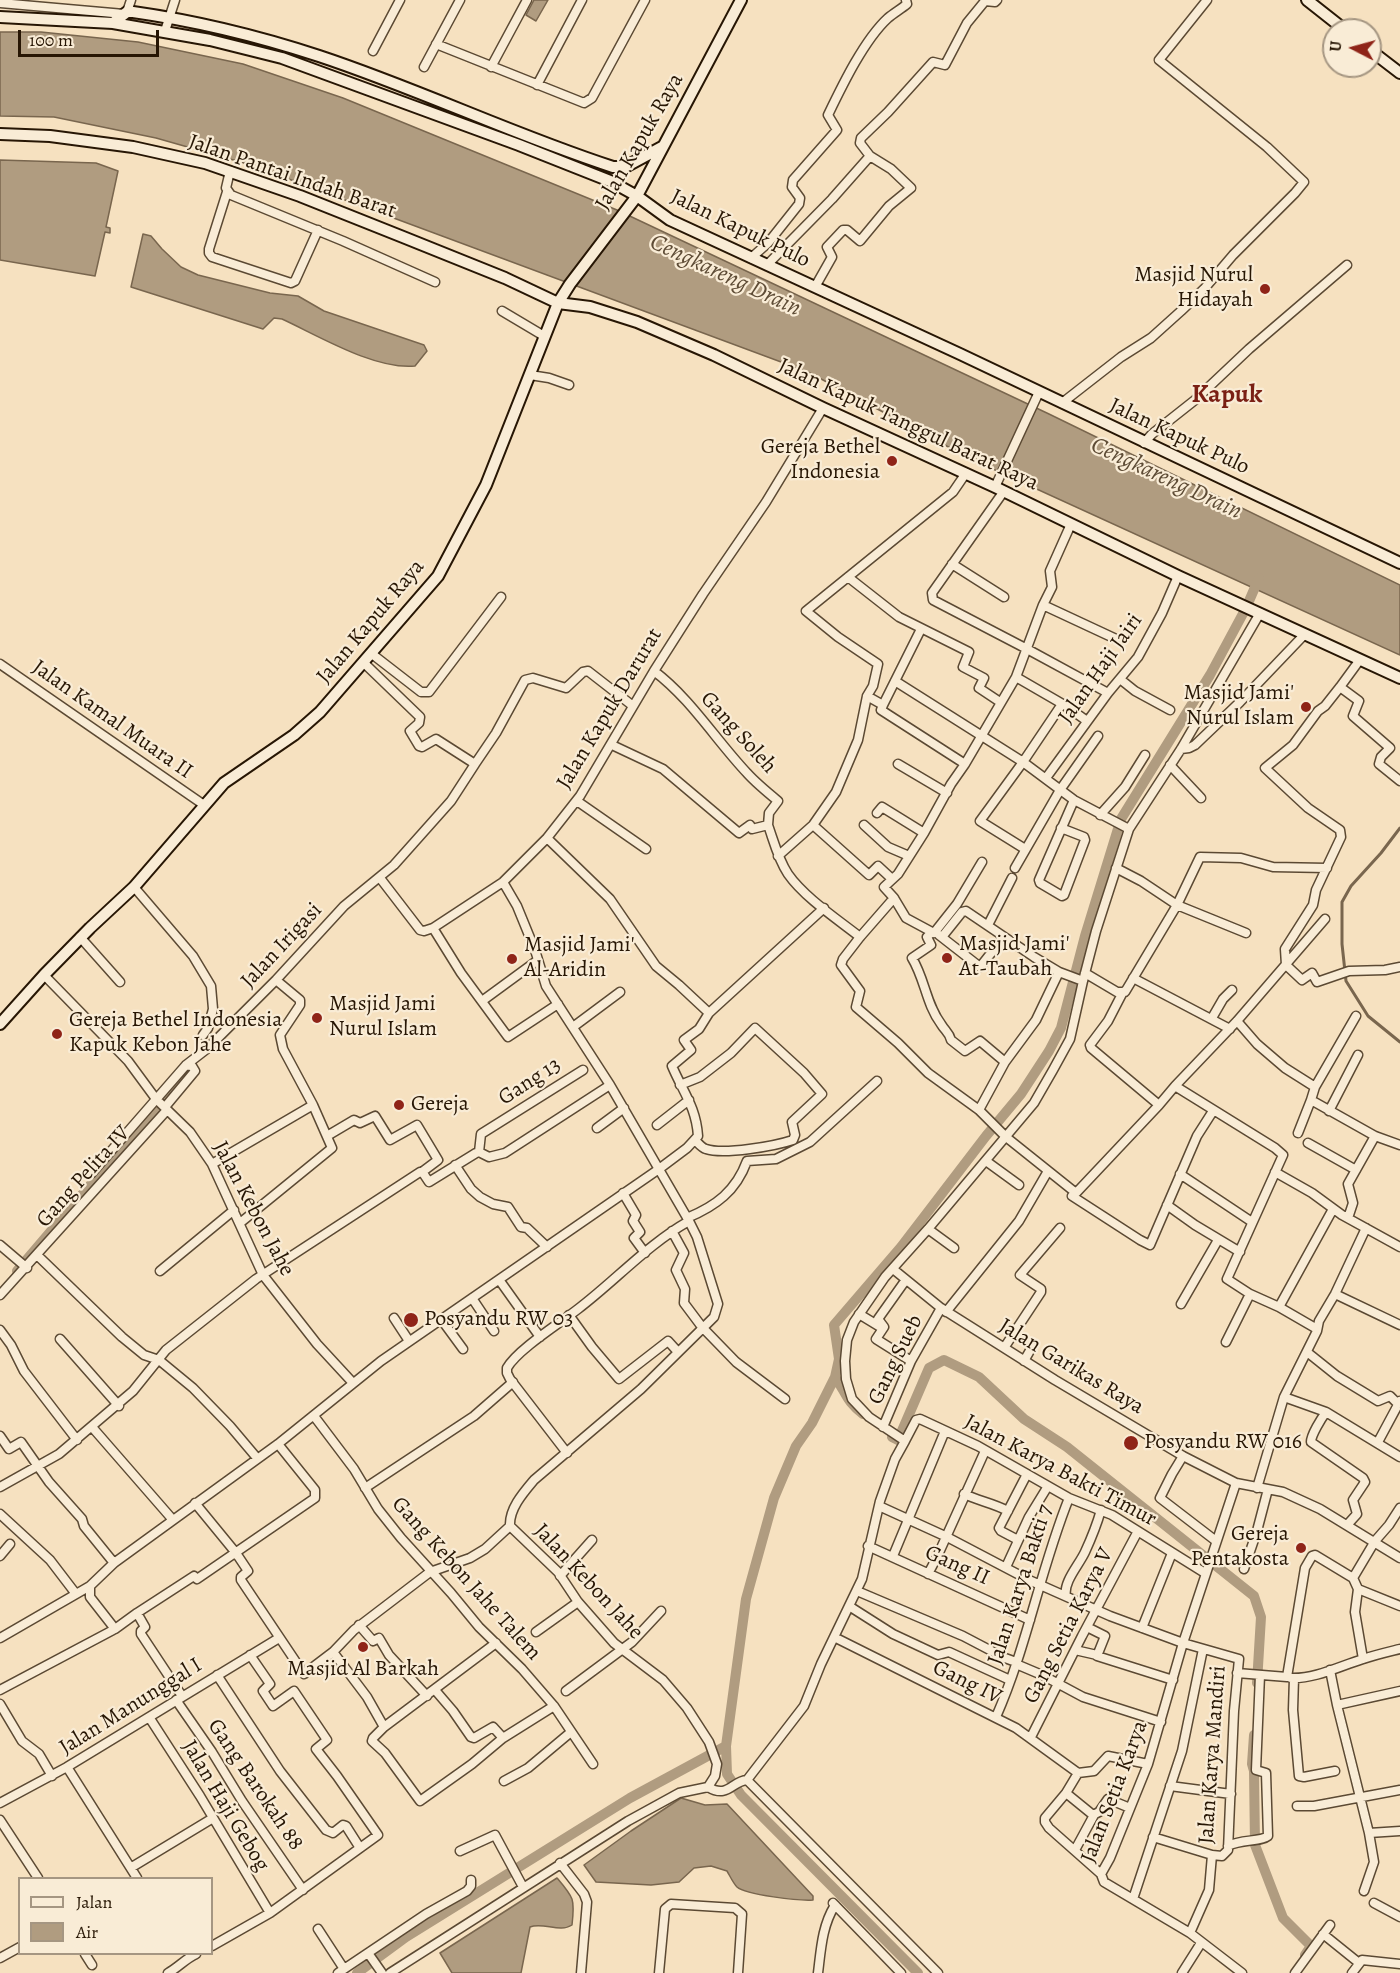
<!DOCTYPE html>
<html>
<head>
<meta charset="utf-8">
<style>
  body { margin:0 }
  #map { position:relative; width:1400px; height:1973px; overflow:hidden; background:#f6e1c0; font-family:Alegreya,serif }
  canvas { display:block }
  .legend { position:absolute; left:18px; top:1877px; width:195px; height:78px; box-sizing:border-box; background:#f9ecd6; border:2px solid #a59682; margin:0; padding:8px 10px; list-style:none; font-size:18px; color:#271604 }
  .legend li { display:flex; align-items:center; gap:12px; height:30px }
  .legend b { width:30px; border:2px solid #a59682 }
  .north { position:absolute; left:1322px; top:18px; width:60px; height:60px; box-sizing:border-box; background:#f9ecd6; border:2px solid #a59682; border-radius:50%; rotate:276deg; font-size:16px; font-weight:700; line-height:24px; text-align:center; color:#271604 }
  .north::after { content:''; display:block; margin:auto; width:21px; height:27px; background:#8f2418; clip-path:polygon(50% 0,100% 100%,50% 72%,0 100%) }
  .scale { position:absolute; left:18px; top:30px; width:141px; height:27px; box-sizing:border-box; border:3px solid #271604; border-top:0; padding-left:8px; font-size:18px; line-height:21px; white-space:nowrap; color:#271604; -webkit-text-stroke:4px #f9ecd6; paint-order:stroke }
</style>
</head>
<body>
<div id="map">
<canvas width="1400" height="1973"></canvas>
<ul class="legend">
<li><b style="height:8px;background:#f9ecd6"></b>Jalan</li>
<li><b style="height:16px;background:#b09c80"></b>Air</li>
</ul>
<div class="north">U</div>
<div class="scale">100 m</div>
</div>
<script>
const c = document.querySelector('canvas').getContext('2d');
c.lineJoin = 'round';
function fillPath(path, color) {
  c.fillStyle = color;
  c.fill(path, 'evenodd');
}
function trace(path, color, width, dash) {
  c.strokeStyle = color;
  c.lineWidth = width;
  c.lineCap = dash ? 'butt' : 'round';
  c.setLineDash(dash || []);
  c.stroke(path);
}
function write(font, color, halo, rows, align = 'center') {
  c.font = font + ' Alegreya,serif';
  c.lineWidth = 4.5;
  c.setLineDash([]);
  c.textBaseline = 'middle';
  c.strokeStyle = halo;
  c.fillStyle = color;
  for (const [text, x, y, turn = 0] of rows) {
    c.save();
    c.translate(x, y);
    c.rotate((+turn || 0) * Math.PI / 180);
    c.textAlign = isNaN(turn) ? turn : align;
    if (halo) c.strokeText(text, 0, 0);
    c.fillText(text, 0, 0);
    c.restore();
  }
}
const water = new Path2D(`
  M534,0h14l-12,21 -10,-6z
  M0,32h41l97,10 105,22 100,34 274,112 432,204 351,171v70l-429,-196 -163,-87 -557,-207 -95,-27 -102,-21 -54,-1z
  M0,160l96,3 22,8 -12,56 4,1v5l-5,-1 -10,44 -95,-16z
  M143,234l8,2 11,13 19,18 17,8 72,18 28,3 26,15 100,34 3,6 -12,15c-40,4 -96,-30 -133,-47l-8,-1 -11,11 -132,-42z
  M681,1798l24,7 22,-1 86,92v4c-13,1 -67,-5 -76,-13 -4,-4 -7,-11 -10,-16l-16,-5 -17,2 -15,14 -28,3 -55,-3 -12,-17 47,-34z
  M557,1878c17,20 18,21 15,47 -12,8 -29,-3 -42,2l-9,46h-69l-12,-20z`);
const stream = new Path2D(`
  M1400,828l-19,25 -30,33 -9,16v42l4,37 22,35 32,26`);
const canal = new Path2D(`
  M17,1271l173,-203
  M835,1377c12,17 11,24 28,37
  M892,1437l6,3 31,-72 15,-8 35,17 45,42 43,28 187,149 7,21 -4,66
  M1254,1735l-2,29 2,7 1,74 28,73 28,28 -6,9
  M726,1746l1,28 14,21 177,178
  M357,1973l49,-36 224,-139 96,-52 20,-147 28,-101 22,-52 16,-23 23,-46 4,-18 -5,-34 67,-78 85,-111 35,-42 28,-43 12,-23 24,-92 36,-117 89,-144 36,-67 13,-30`);
const street = new Path2D(`
  M0,3l124,11
  M127,12l4,-12
  M165,31l10,-31
  M436,44l148,59 8,-5 53,-98
  M373,51l27,-51
  M424,67l36,-67
  M491,67l36,-67
  M537,85l45,-85
  M230,171l-4,17 5,7 112,46 92,41
  M227,192l-18,57v4l3,4 79,26 4,-2 23,-51
  M751,258l17,-15 31,-39 1,-6 -8,-11 1,-7 44,-50 -9,-15c14,-29 36,-75 60,-97 6,-5 13,-9 19,-14l-1,-4
  M767,265l65,-66 38,-43 -10,-13 1,-5 27,-26 45,-50 12,3 22,-42 18,-22 10,1 2,-2
  M815,287l17,-30 -5,-10 16,-17h4l13,11 29,-35 22,-18 -20,-19 -21,-13
  M502,311l42,25
  M530,375l19,3 20,7
  M1062,403l59,-46 30,-19 30,-27 23,-22 29,-34 62,-62 9,-11 -37,-35 -108,-87 48,-60
  M1144,443l8,-9 43,-34 54,-51 98,-84
  M995,487l44,-95
  M1004,491l-72,102 1,7 94,49 81,44
  M952,564l52,33
  M848,577l51,40 70,35 -6,15 21,11 -5,10 21,14
  M1043,605l73,34
  M372,654l49,38h8l72,-95
  M1359,661l-19,26 -15,19 -7,5 -25,34 -28,23 43,40 32,22 1,7 -25,53 -3,15 -28,44 1,16 16,15 10,-7 5,9 32,-11 36,-1 15,-3
  M0,664l204,141
  M654,671c37,28 61,68 93,102 9,10 20,19 31,28l-9,12 -1,12
  M1016,677l50,29 21,15
  M1120,679l15,12 35,19
  M895,681l128,81 51,38 55,29
  M1340,687l19,14 -6,15 37,32 -9,9 -2,7 21,17
  M867,696l16,9 38,-76
  M883,705l-2,5 84,54
  M612,745l51,24 76,64 11,-8 2,4 16,-4c6,17 10,34 20,49 16,23 49,45 72,63
  M1181,749l8,-1 6,-3 45,-43 64,-67
  M475,764l21,-31 29,-53 8,-2 33,10 17,-16 5,-1 45,35
  M898,764l49,29
  M1170,765l31,33
  M1046,778l62,-85 30,-36 24,-44 16,-37
  M577,801l69,48
  M877,813l5,-6 42,26
  M1100,815l25,-28 20,-32
  M813,825l56,50 9,-9 14,13
  M864,825l24,22 21,9
  M1061,828l23,9 1,3 -21,55 -2,1 -22,-13 -1,-3 35,-80
  M547,838l63,61 46,67 23,19 30,28
  M1025,849l-45,-28 43,-59 39,-58
  M778,856l35,-31 23,-33 22,-52 9,-44 6,-10 5,-22 -40,-27 -32,-26 147,-119 13,-19
  M1015,868l45,-78 38,-54
  M380,878l40,52 4,1 9,-3 70,-46 44,-44 33,-42 74,-125 49,-77 63,-92 57,-94
  M134,887l59,69 18,30 2,23 -5,19 -5,7
  M894,898l12,20 26,14 -5,5 4,8 -19,13c13,21 14,46 29,66 4,7 8,8 10,16l14,11 15,-10 25,21 -26,48 27,27 70,56 83,-88
  M988,925l24,-47
  M433,928l28,45 47,64 50,-33
  M934,933l23,-29 25,-42
  M1246,933l-69,-28 23,-48 41,1 32,9 54,1
  M939,935l41,32 23,-29
  M80,937l40,45
  M942,937l20,-25 4,-1 68,46 25,15 24,9
  M1085,973l32,19h8l52,-87 -36,-24 -25,-13
  M44,975l84,86 28,38 34,33 22,32 51,111 54,69 36,39
  M1133,978l97,51
  M1123,992l-15,29 -18,24 1,3 68,57 16,-19 100,62 8,7 -56,124 23,15 29,13 38,22
  M482,1001l56,-41
  M1356,1016l-41,71 -4,13 64,36 25,9
  M1212,1018l11,-19 9,-9
  M1237,1021l20,23 28,24 30,19
  M573,1027l47,-35
  M1005,1062l31,-42 23,-48
  M680,1085l20,-8 31,-24 24,-25 49,45 18,21 -30,28 3,13 -2,5c-18,6 -69,15 -87,9 -4,-1 -8,-6 -11,-9
  M1175,1086l62,-65 88,-102
  M165,1107l30,-36 -3,-5 -6,-1
  M979,1110l-51,-37 -30,-30 -42,-36 4,-16 -19,-26 2,-6 17,-22 34,-39 -10,-11 14,-13 26,-41 27,-49 14,-20 51,-87 27,-72 9,-18 -2,-16 21,-47
  M1329,1111l29,-56
  M657,1125l32,-25
  M597,1128l27,-20
  M1298,1133l13,-33
  M327,1136l27,-16 6,3 15,-7 15,24 27,-15 21,35 -16,12
  M1308,1143l48,27
  M479,1152l2,-18 102,-64
  M986,1161l33,24
  M212,1164l101,-59
  M455,1165l16,24 9,8 13,7 15,3 13,20 6,1 20,19
  M1275,1172l37,21 30,22 58,32
  M91,1174l95,-109 22,-17 68,-68 68,-74 50,-41 57,-64 24,-37 -39,-25 -14,8 -3,-1 -9,-15 9,-8 1,-6 -56,-54
  M1180,1174l72,48
  M623,1193l13,22 -3,6 7,11 -6,6 11,15
  M1072,1196l68,44 10,5 47,-109 16,-25
  M1167,1205l28,20 45,27
  M687,1218c29,-12 49,-27 60,-57l29,-2 34,-17 67,-61
  M1348,1218l5,-15 -5,-19 27,-48
  M240,1223l92,-75 -19,-43 -30,-56 -3,-14 20,-30v-5l-24,-20
  M928,1229l26,19
  M672,1231l12,22 -8,17 9,19 -1,14 18,24 34,35 49,37
  M0,1245l27,23
  M37,1255l85,82 22,18 15,5 34,28 37,38 27,32
  M893,1269l48,39 114,72 128,76 53,27 47,9 37,17 80,49
  M160,1271l74,-61
  M500,1281l40,56
  M905,1281l-27,38 6,8 -8,12 35,22
  M1335,1294l65,31
  M0,1295l167,-185
  M472,1298l22,33
  M1181,1304l37,-64
  M1279,1307l54,-98
  M946,1312l73,-91 29,-50
  M859,1314l23,14
  M569,1315l23,32 27,32 49,-38 10,11
  M394,1318l15,23
  M441,1319l22,30
  M0,1330l11,15 13,26 53,69
  M60,1339l59,67
  M1226,1342l24,-48
  M1004,1348l37,-56v-3l-21,-14 40,-47
  M1307,1352l30,24 41,25 12,-5 8,8
  M1024,1361l8,-14
  M1284,1397l42,15 74,45
  M1326,1412c-5,7 -15,23 -15,30l52,36 2,4 -12,18 4,14 -9,10
  M314,1416l40,53 24,40 23,29 50,55 28,34 43,42 32,37 39,58
  M92,1427l81,93
  M883,1427l28,-66 30,-53
  M0,1436l9,13 12,-7 28,40 33,37 2,7 30,37
  M905,1441l11,-21 4,-1 58,27 91,52 43,17 93,58
  M1378,1442l22,-41
  M567,1453l-57,-74 -3,-6v-5c10,-18 53,-45 71,-59 37,-28 70,-65 111,-88
  M1183,1456l-11,18 -12,24 56,43
  M1236,1483l-53,160 -35,121 -38,94 -9,16 3,8 86,51 52,40
  M0,1487l59,-33 74,-63 33,-41 90,-71 164,-107 3,1 6,9 47,-29 3,-1 10,5 16,-4 105,-68
  M365,1488l109,-72 39,-34
  M1257,1488l27,-91 33,-66 2,-10 16,-27 31,-66
  M964,1494c15,7 29,9 44,17
  M195,1503l41,50 12,18 -7,6v3l63,94 29,-22 34,45 17,30 -11,11 -1,3 13,12 35,48 52,-37 31,-26 51,-32
  M879,1506l68,31 82,43 81,36 73,27 56,16 -5,52 -6,139 -6,6 -10,-1 -3,35 -19,43
  M0,1514l50,46 26,34
  M1018,1540l-17,-9 -2,-3 28,-54
  M868,1546l162,74
  M0,1556l10,-12
  M893,1556l52,-125
  M1006,1567l23,-50 19,-31
  M1244,1569l13,-38 11,-42
  M928,1574l9,-17 48,-106
  M560,1576l32,-36
  M1353,1578l5,11 -3,23 8,47
  M90,1586v11l25,32 22,-16 8,14 -4,4v3l41,62
  M1358,1589l42,17
  M857,1591l106,45 42,22 11,4
  M1066,1596c-3,-14 13,-31 19,-44 6,-13 12,-28 16,-42
  M849,1606l44,28 45,21 11,-3 61,28
  M137,1613l57,-37 3,3 118,-81v-8l-37,-46
  M359,1625l14,16 6,-3 10,17 38,41
  M1087,1627l18,9 -8,20 76,24
  M1142,1628l30,-75
  M536,1632l42,-30
  M834,1637l182,91 62,45
  M0,1638l90,-52 24,-23 164,-119 103,-83 278,-192 28,-21 11,-12c-2,-29 -15,-44 -26,-70l19,-16 -7,-10 15,-11 10,-16 115,-105
  M1075,1650l22,5
  M333,1652l21,-22 76,-58 40,-14 15,-9 25,-23c-1,-17 13,-33 24,-46l107,-91 73,-72 4,-13 -21,-67 -8,-16 -79,-136 -64,-99 -11,-36 -18,-44 -14,-24
  M1016,1664l26,11 41,22 78,25
  M1330,1670l7,35 32,128 5,29 -10,29
  M1237,1673l50,4 18,-109 7,-12 3,-1 38,23 22,-37 14,-16 11,-17
  M217,1675l63,96 46,59 7,3 10,-8 3,1 14,22
  M1291,1678c24,1 49,-12 72,-19 12,-4 25,-7 37,-10
  M1294,1678l-1,32 6,66 5,1 31,-6
  M0,1690l115,-61
  M435,1690l18,21 18,26 3,1 19,-11 10,11
  M566,1691l66,-49 29,-31
  M176,1700l36,52 30,49 61,89
  M0,1704l22,37 17,13 13,22
  M1337,1705l63,-14
  M149,1717l51,79 70,117
  M996,1717c31,-70 44,-147 73,-219
  M384,1727l112,-84
  M1031,1737l51,-101 56,-105
  M67,1767l70,111
  M747,1780l57,-74 17,-42 41,-85 18,-78 15,-42 10,-18 -36,-24 -17,-18 -6,-20 -1,-18 2,-21 7,-18 31,-45 43,-48 106,-126 19,-33 17,-31 13,-58 13,-50 33,-102 52,-80 79,-136
  M504,1781l24,-13 43,-36
  M1170,1786l61,8
  M708,1787c20,12 24,-6 39,-7l191,193
  M1066,1793l27,22 6,-3 9,-13 22,9
  M0,1803l67,-36 212,-129
  M1297,1806h17l86,-16
  M0,1820l38,58
  M1369,1833l31,-2
  M1153,1837l59,18
  M1228,1846c13,-7 33,-4 40,-10l-2,-63 -10,-3 4,-95
  M1075,1850l19,-35
  M460,1851l35,-16 28,52
  M560,1863l24,31 3,8 -6,71
  M132,1867l81,-49
  M1101,1874l-52,-46 -4,-6v-4l21,-25 12,-20 16,-2 14,-15 40,8
  M1133,1899l49,-148 21,-102
  M833,1903l68,70
  M1374,1903l26,14
  M318,1929l26,40
  M1323,1934l36,29
  M212,1946l58,-33 108,-78 -41,-59 -21,-27 11,-9 -33,-49 -21,15 -10,-15 7,-7 -20,-29
  M368,1953l14,20
  M85,1954l7,11
  M0,1958l20,-11
  M168,1973c11,-6 17,-14 28,-19
  M338,1973l88,-59 41,-23 4,-5v-6
  M390,1973l238,-152 51,-28 29,-6 7,-11 2,-12 -8,-22 -22,-34 -24,-28 -49,-37 -36,-41 -20,-30 -48,-46
  M659,1973l6,-64 6,-5 64,4 7,6 -4,59
  M818,1973c3,-24 4,-47 17,-68
  M1182,1973l19,-30
  M1295,1973l35,-48
  M1352,1973l10,-13 38,4`);
const secondary = new Path2D(`
  M1307,0l38,30
  M0,17l113,6 97,17 72,18 237,87 91,36 27,15 33,24 290,134 440,209
  M113,23l14,-11h6c64,9 125,24 186,44 100,33 195,79 294,111h12l37,-20
  M1370,50l30,23
  M0,134l50,2 83,11 72,16 95,33 103,41 102,41 53,25 32,4 47,15 77,33 109,53 172,79 183,89 222,102
  M0,1024l44,-49 46,-47 44,-41 90,-104 70,-48 26,-23 118,-136 48,-91 72,-182 12,-19 67,-88 104,-196`);
const markers = [
  [1265,289,6,"#8f2418"],
  [892,461,6,"#8f2418"],
  [1306,707,6,"#8f2418"],
  [947,958,6,"#8f2418"],
  [512,959,6,"#8f2418"],
  [317,1018,6,"#8f2418"],
  [57,1034,6,"#8f2418"],
  [399,1105,6,"#8f2418"],
  [411,1320,8,"#8f2418"],
  [1131,1443,8,"#8f2418"],
  [1301,1548,6,"#8f2418"],
  [363,1647,6,"#8f2418"]
];
const streetNames = [
  ["Jalan Kapuk Raya",640,142,-60],
  ["Jalan Pantai Indah Barat",292,177,19],
  ["Jalan Kapuk Pulo",740,229,26],
  ["Jalan Kapuk Tanggul Barat Raya",908,425,25],
  ["Jalan Kapuk Pulo",1179,437,25],
  ["Jalan Kapuk Raya",371,622,-50],
  ["Jalan Haji Jairi",1101,669,-55],
  ["Jalan Kapuk Darurat",610,709,-59],
  ["Jalan Kamal Muara II",112,720,35],
  ["Gang Soleh",738,733,48],
  ["Jalan Irigasi",282,946,-47],
  ["Gang 13",530,1082,-33],
  ["Gang Pelita IV",84,1177,-48],
  ["Jalan Kebon Jahe",253,1209,62],
  ["Gang Sueb",896,1360,-64],
  ["Jalan Garikas Raya",1071,1367,31],
  ["Jalan Karya Bakti Timur",1060,1471,28],
  ["Gang II",957,1566,24],
  ["Gang Kebon Jahe Talem",466,1579,48],
  ["Jalan Kebon Jahe",588,1582,47],
  ["Jalan Karya Bakti 7",1021,1585,-72],
  ["Gang Setia Karya V",1069,1626,-63],
  ["Gang IV",967,1683,26],
  ["Jalan Manunggal I",131,1707,-32],
  ["Jalan Karya Mandiri",1213,1755,-86],
  ["Gang Barokah 88",255,1785,56],
  ["Jalan Setia Karya",1115,1792,-69],
  ["Jalan Haji Gebog",225,1806,59]
];
const poiNames = [
  ["Masjid Nurul",1253,276,"right"],
  ["Hidayah",1253,301,"right"],
  ["Gereja Bethel",880,448,"right"],
  ["Indonesia",880,473,"right"],
  ["Masjid Jami'",1294,694,"right"],
  ["Nurul Islam",1294,719,"right"],
  ["Masjid Jami'",959,945],
  ["At-Taubah",959,970],
  ["Masjid Jami'",524,946],
  ["Al-Aridin",524,971],
  ["Masjid Jami",329,1005],
  ["Nurul Islam",329,1030],
  ["Gereja Bethel Indonesia",69,1021],
  ["Kapuk Kebon Jahe",69,1046],
  ["Gereja",411,1105],
  ["Posyandu RW 03",424,1320],
  ["Posyandu RW 016",1144,1443],
  ["Gereja",1289,1535,"right"],
  ["Pentakosta",1289,1560,"right"],
  ["Masjid Al Barkah",363,1670,"center"]
];
const waterNames = [
  ["Cengkareng Drain",725,276,25],
  ["Cengkareng Drain",1166,479,25]
];
const quarterNames = [
  ["Kapuk",1227,396]
];
fillPath(water, '#b09c80');
trace(water, '#79664e', 1.5);
trace(stream, '#79664e', 3);
trace(canal, '#b09c80', 10);
trace(street, '#5b4933', 11);
trace(secondary, '#271604', 14);
trace(street, '#f9ecd6', 8);
trace(secondary, '#f9ecd6', 10);
for (const [x, y, r, color] of markers) {
  const dot = new Path2D();
  dot.arc(x, y, r, 0, 2 * Math.PI);
  c.fillStyle = color;
  c.fill(dot);
  trace(dot, '#f9ecd6', 2);
}
write('22px', '#271604', '#f9ecd6', streetNames);
write('22px', '#271604', '#f9ecd6', poiNames, 'left');
write('italic 24px', '#5e4c36', '#f9ecd6', waterNames);
write('bold 26px', '#7a1f14', '#f9ecd6', quarterNames);
</script>
</body>
</html>
